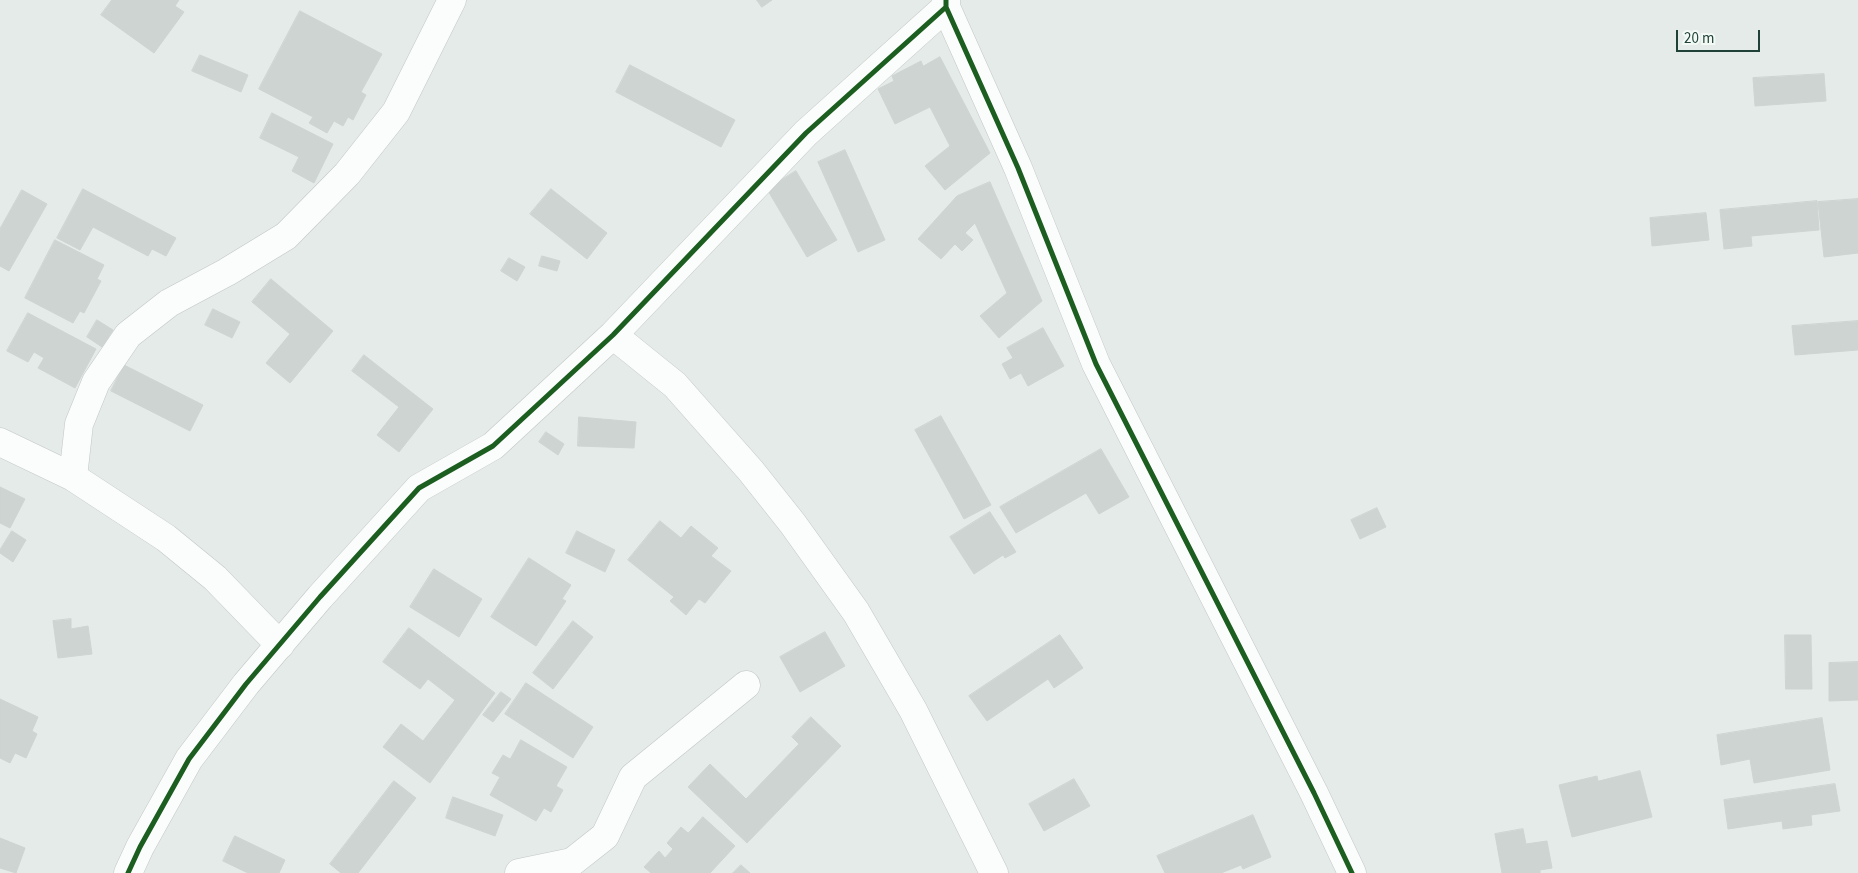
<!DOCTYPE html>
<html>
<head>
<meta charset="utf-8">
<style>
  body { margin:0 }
  #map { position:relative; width:1858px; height:873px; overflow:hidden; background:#e5ebe8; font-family:"Source Sans 3",sans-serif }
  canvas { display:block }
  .scale { position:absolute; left:1676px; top:30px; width:84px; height:22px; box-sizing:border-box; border:2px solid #204138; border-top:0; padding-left:6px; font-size:15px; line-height:18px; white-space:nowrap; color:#204138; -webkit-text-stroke:4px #f3faf6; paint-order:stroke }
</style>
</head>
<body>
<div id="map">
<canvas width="1858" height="873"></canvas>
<div class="scale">20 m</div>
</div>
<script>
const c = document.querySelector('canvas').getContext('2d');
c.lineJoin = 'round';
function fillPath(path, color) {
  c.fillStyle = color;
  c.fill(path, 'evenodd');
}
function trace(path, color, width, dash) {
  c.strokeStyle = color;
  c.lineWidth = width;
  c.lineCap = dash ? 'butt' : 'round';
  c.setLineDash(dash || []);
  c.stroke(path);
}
const building = new Path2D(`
  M112,0h67l-4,6 9,6 -30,41 -53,-38z
  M757,0h15l-10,7z
  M300,11l82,43 -21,38 5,3 -13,25 -5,-3 -5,9 -9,-5 -7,12 -18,-10 4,-6 -54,-28zM311,47l27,14 -14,27 -27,-15z
  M311,47l27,14 -14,27 -27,-15z
  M200,55l48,20 -7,17 -49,-21z
  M940,57l50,96 -45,37 -20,-24 25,-20 -20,-39 -35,17 -17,-35 16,-8 -2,-5 29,-15 2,5z
  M630,65l105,55 -14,27 -105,-55z
  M1824,74l2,27 -71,5 -2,-28z
  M272,113l61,31 -19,39 -22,-12 7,-14 -39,-19z
  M845,150l40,90 -27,12 -40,-90z
  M796,171l41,69 -30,17 -40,-68z
  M990,182l52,119 -43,37 -19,-22 27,-23 -32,-70 -10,10 8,7 -11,11 -7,-7 -14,15 -23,-20 39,-43z
  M83,189l93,49 -10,18 -14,-7 -4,7 -55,-29 -13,23 -23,-12z
  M551,189l56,44 -20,26 -57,-45z
  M22,190l25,14 -38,67 -9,-5v-37z
  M1858,199v54l-34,4 -6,-55z
  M1817,201l2,29 -68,6 1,10 -28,3 -4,-39z
  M1706,213l3,27 -57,6 -2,-28z
  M55,240l49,25 -7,14 4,2 -17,32 -4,-2 -7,12 -48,-25z
  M542,256l18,5 -3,10 -18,-5z
  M509,258l16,9 -8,14 -16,-10z
  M271,279l62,52 -43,52 -24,-20 24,-29 -38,-32z
  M213,309l27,13 -8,16 -27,-13z
  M28,313l68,36 -21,39 -37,-20 6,-10 -10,-6 -6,10 -21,-11z
  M97,320l16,10 -11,17 -15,-10z
  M1858,321v29l-63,5 -3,-29z
  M1043,328l21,38 -36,20 -7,-13 -11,6 -8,-15 11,-6 -6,-10z
  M364,355l69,54 -34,43 -22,-17 22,-28 -47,-36z
  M124,365l79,40 -13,26 -79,-40z
  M941,416l50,89 -27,14 -49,-89z
  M579,417l57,5 -2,26 -56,-2z
  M546,432l18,12 -6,11 -19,-13z
  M1101,449l28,48 -30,17 -13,-21 -70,40 -16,-26z
  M0,487l25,12 -15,29 -10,-5z
  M1377,508l9,19 -26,12 -9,-19z
  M990,512l26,40 -11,6 -2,-3 -29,19 -24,-37z
  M660,521l21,17 10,-12 27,22 -7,8 20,15 -26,32 -6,-4 -13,16 -16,-14 4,-4 -46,-37z
  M12,531l14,9 -13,22 -13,-9v-3z
  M577,531l38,19 -10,22 -39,-19z
  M529,558l42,27 -9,14 4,2 -30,45 -45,-29z
  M434,569l48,30 -23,38 -49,-30z
  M71,619v10l17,-3 4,28 -34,4 -5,-37z
  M573,621l20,16 -40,52 -20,-16z
  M409,628l86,65 -65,90 -47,-36 18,-23 22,17 32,-41 -27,-21 -8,10 -37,-27z
  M825,632l20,34 -45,26 -20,-35z
  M1060,635l23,33 -29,20 -6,-9 -61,42 -18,-25z
  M1785,635h26l1,54h-26z
  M1858,662v38l-29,1v-38z
  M526,683l67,44 -20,31 -68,-44z
  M501,692l10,7 -18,23 -10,-7z
  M0,699l38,18 -6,14 5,3 -11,24 -11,-5 -5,10 -10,-5z
  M811,717l30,29 -94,97 -59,-56 22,-23 36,35 53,-55 -7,-7z
  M1822,718l8,52 -76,13 -4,-24 -29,6 -4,-30z
  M521,740l46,27 -11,19 7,4 -12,22 -7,-4 -8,13 -46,-26 10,-18 -8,-4 11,-18 7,4z
  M1640,771l12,46 -80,20 -13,-52 38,-9 1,5z
  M1074,779l16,27 -46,25 -15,-27z
  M394,781l22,17 -58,75h-17l-11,-9z
  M1835,784l5,27 -29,4 1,10 -29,4 -1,-8 -54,8 -4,-29z
  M453,797l50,18 -8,21 -49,-18z
  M1253,815l18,42 -28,12 -2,-4 -20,8h-56l-8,-17z
  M703,817l32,29 -25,27h-59l-7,-6 15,-16 6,7 8,-9 -6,-6 14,-16 7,6z
  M1523,829l3,15 21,-3 5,27 -12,2v3h-38l-7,-39z
  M235,836l50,24 -6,13h-31l-25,-12z
  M0,838l25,10 -9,25 -16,-5z
  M741,865l9,8h-17z`);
const minor = new Path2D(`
  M946,0v7l72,161 78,196 218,429 38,80
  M613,335l62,50 76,86 42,53 63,88 57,98 81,163
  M0,442l73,35 93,61 49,40 65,67
  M73,477l6,-53 17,-42 32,-47 41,-32 58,-31 59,-36 61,-62 49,-62 56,-112
  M128,873l12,-26 49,-88 57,-75 74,-87 99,-109 74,-42 120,-111 193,-202 140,-126
  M519,873l53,-11 33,-26 28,-59 113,-92`);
const cycleway = new Path2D(`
  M946,0v7l72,161 78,196 218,429 38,80
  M128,873l12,-26 49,-88 57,-75 74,-87 99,-109 74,-42 120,-111 193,-202 140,-126`);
fillPath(building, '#cdd4d1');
trace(building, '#cdd4d1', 1);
trace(minor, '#c2c8c5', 29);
trace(minor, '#fbfcfc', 28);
trace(cycleway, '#1b5e20', 5);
</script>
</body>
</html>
